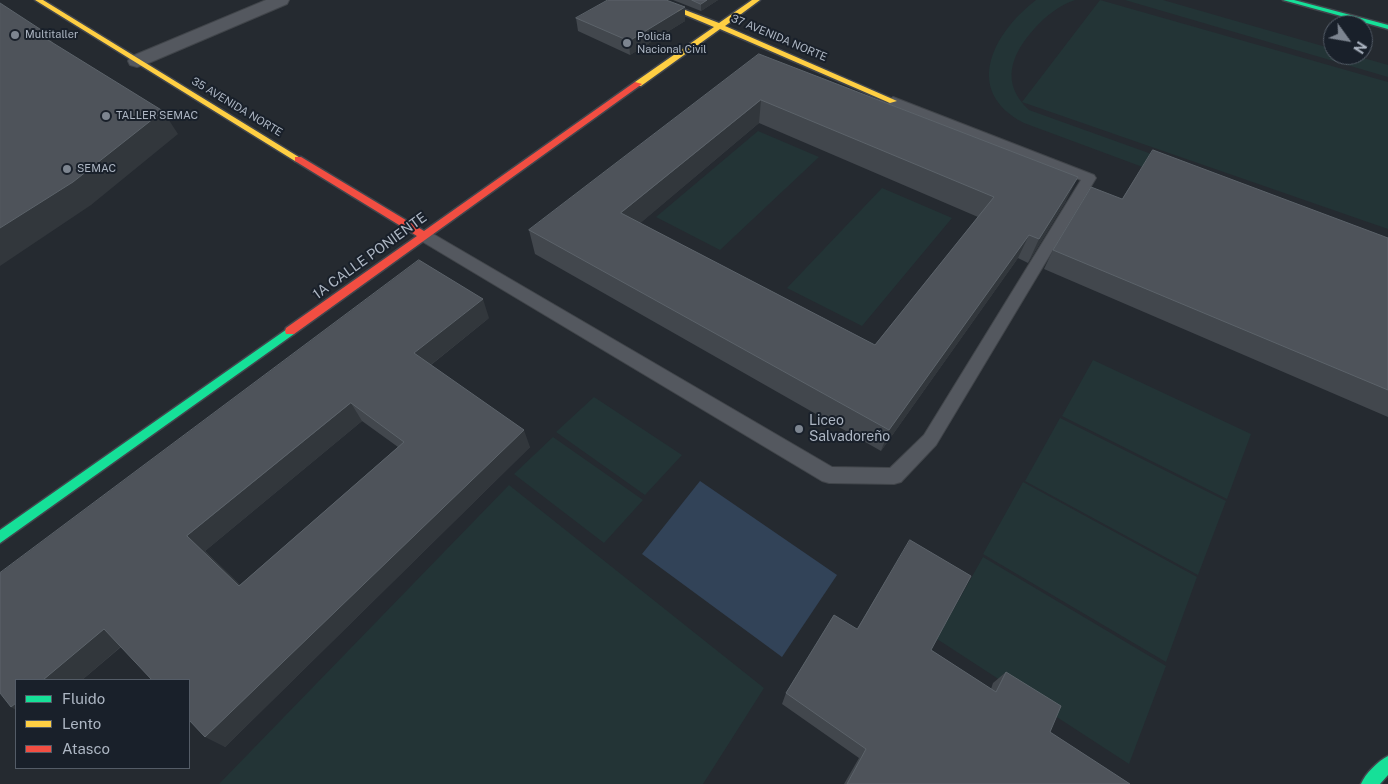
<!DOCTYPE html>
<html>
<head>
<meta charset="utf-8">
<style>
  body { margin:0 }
  #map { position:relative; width:1388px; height:784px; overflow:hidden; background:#252a30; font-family:"Public Sans",sans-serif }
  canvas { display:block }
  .legend { position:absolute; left:15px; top:679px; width:175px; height:90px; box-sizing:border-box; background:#19202a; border:1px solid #545c67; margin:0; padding:6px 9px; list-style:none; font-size:15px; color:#adb6c3 }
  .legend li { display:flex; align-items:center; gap:10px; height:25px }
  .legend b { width:25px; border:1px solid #545c67 }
  .north { position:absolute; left:1323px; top:15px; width:50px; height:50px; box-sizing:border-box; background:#19202a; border:1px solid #545c67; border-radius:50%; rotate:122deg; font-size:14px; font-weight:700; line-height:20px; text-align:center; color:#adb6c3 }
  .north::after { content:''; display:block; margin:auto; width:18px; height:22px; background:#7d8590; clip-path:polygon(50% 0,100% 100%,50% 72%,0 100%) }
</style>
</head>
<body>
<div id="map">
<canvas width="1388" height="784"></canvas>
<ul class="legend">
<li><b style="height:6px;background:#16e098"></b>Fluido</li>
<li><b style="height:6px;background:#ffcf43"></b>Lento</li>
<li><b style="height:6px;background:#f24e42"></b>Atasco</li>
</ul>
<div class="north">N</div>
</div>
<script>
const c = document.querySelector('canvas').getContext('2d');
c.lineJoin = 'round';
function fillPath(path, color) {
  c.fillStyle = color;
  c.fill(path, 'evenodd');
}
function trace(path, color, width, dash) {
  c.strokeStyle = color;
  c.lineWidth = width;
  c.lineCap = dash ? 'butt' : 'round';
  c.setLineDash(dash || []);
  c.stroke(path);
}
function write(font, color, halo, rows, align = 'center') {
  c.font = font + ' "Public Sans",sans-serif';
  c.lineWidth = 4;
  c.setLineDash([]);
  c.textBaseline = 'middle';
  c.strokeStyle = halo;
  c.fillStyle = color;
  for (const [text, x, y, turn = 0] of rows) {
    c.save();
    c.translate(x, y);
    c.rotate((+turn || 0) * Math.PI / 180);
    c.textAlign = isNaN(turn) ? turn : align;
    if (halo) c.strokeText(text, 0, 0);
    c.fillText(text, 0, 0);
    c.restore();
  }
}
const green = new Path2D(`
  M1036,0h39c-16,5 -30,17 -41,29 -23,26 -34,54 -5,81l359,129v19l-364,-135c-62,-32 -31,-90 12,-123z
  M1100,0l288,82v147l-366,-127z
  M1125,0h38l170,49v6h20l35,10v12z
  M758,131l61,26 -99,93 -64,-33z
  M882,188l70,30 -90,108 -75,-38z
  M1093,360l158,74 -24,65 -165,-83z
  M594,397l88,58 -37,40 -89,-63z
  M1060,418l166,83 -28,74 -173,-94z
  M553,437l90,63 -39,43 -90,-69z
  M1023,482l174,95 -31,85 -183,-108z
  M509,485l255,203 -61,96h-484z
  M983,557l183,109 -37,98 -192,-125z`);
const water = new Path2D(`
  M700,481l137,94 -55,82 -140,-103z`);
const lane = new Path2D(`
  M893,97l201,78 2,3 -160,267 -35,37 -7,2 -65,-1 -7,-2 -404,-242 -2,-4 2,-4h10l404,236 58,1 34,-33 157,-255 -192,-76 -2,-3z`);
const street = new Path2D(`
  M266,0h23l-2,4 -143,61 -7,2 -7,-2 -2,-4 2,-4z`);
const fast = new Path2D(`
  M1283,0h11l94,25v4z
  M290,327l4,1 1,3 -1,3 -294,209v-13z
  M1388,756v19l-8,9h-19c4,-10 17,-23 27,-28z`);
const slow = new Path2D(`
  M35,0h8l259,159 -4,3 -3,-1z
  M650,0h9l60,23 33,-23h8l-35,26 172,75 -7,2 -170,-74 -79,57h-6v-4l79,-55z`);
const jam = new Path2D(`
  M635,82l7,2 -348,250h-8l-1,-3 1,-3 131,-92 -122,-75v-4h6l123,74z`);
const wall = new Path2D(`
  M673,0h45l-17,11z
  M576,18l109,3 -55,34 -52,-24z
  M759,54l307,147 -38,62 -10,-5 -137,193 -346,-197 -6,-24zM759,123l219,94 -103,128 -235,-122z
  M1122,199l266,39v179l-344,-148 9,-19z
  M489,318l-58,47 99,82 -305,300 -104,-100 -39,33h-66l-16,-107zM362,421l36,26 -158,138 -35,-34z
  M857,629l74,21 60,39 2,-6 13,-11 44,60 80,52h-286l15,-26 -77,-54 4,-11z`);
const shadedWall = new Path2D(`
  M707,0h11l-17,11v-7z
  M685,7v14l-55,34 -1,-14z
  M46,33l16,22 -22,-20z
  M761,100l-2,23 -135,114 -3,-24z
  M163,111l15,23 -87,71 -91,61v-38z
  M1078,177l-12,24 -38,62 11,-24z
  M1029,235l-11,23 -137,193 8,-21z
  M483,299l6,19 -66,53 -9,-18z
  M351,403l11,18 -157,130 51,49 -17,-14 -52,-50z
  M524,430l6,17 -305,300 -20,-10z
  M104,629l22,13 -44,38h-39z
  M16,703v7l-5,-3z`);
const building = new Path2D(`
  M608,0h58l19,7 -56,34 -53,-23z
  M692,0h15l-6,4z
  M0,3l46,30 -6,2 123,76 -90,71 -73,46z
  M759,54l319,123 -39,62 -10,-4 -140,195 -360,-200zM761,100l233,97 -119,148 -254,-132z
  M1153,150l235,88v152l-335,-140 38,-63 31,12z
  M419,260l64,39 -69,54 110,77 -319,307 -16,-17v-40h-37l-48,-51 -61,51h-27v23l-5,4 -11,-14v-120zM351,403l53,39 -165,144 -52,-50z
  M910,540l61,36 -40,74 65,42 10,-20 55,34 -11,26 80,52h-283l19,-35 -80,-56 48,-78 23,14z`);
const markers = [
  [15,35,5,"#7d8590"],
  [627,43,5,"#7d8590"],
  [106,116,5,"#7d8590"],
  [67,169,5,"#7d8590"],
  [799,429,5,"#7d8590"]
];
const farPoinames = [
  ["Multitaller",25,35],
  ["Policía",637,37],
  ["Nacional Civil",637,50],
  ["TALLER SEMAC",116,116],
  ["SEMAC",77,169]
];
const farStreetnames = [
  ["37 AVENIDA NORTE",779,38,23],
  ["35 AVENIDA NORTE",237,107,31]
];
const streetNames = [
  ["1A CALLE PONIENTE",370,256,-36]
];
const poiNames = [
  ["Liceo",809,421],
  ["Salvadoreño",809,437]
];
fillPath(green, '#233436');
fillPath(water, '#324358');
trace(lane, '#41454a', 2);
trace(street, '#41454a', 2);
trace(fast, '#42464d', 3);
trace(slow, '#42464d', 3);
trace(jam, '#42464d', 3);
fillPath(lane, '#54585f');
fillPath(street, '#54585f');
fillPath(fast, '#16e098');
fillPath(slow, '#ffcf43');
fillPath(jam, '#f24e42');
fillPath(wall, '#42474d');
fillPath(shadedWall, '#32373c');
fillPath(building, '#4e535a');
trace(building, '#5c636a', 1);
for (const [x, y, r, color] of markers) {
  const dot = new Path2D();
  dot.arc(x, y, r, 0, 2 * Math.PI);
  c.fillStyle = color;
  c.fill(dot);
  trace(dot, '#19202a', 2);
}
write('11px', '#adb6c3', '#19202a', farPoinames, 'left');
write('11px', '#adb6c3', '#19202a', farStreetnames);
write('14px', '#adb6c3', '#19202a', streetNames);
write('14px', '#adb6c3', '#19202a', poiNames, 'left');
</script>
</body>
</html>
